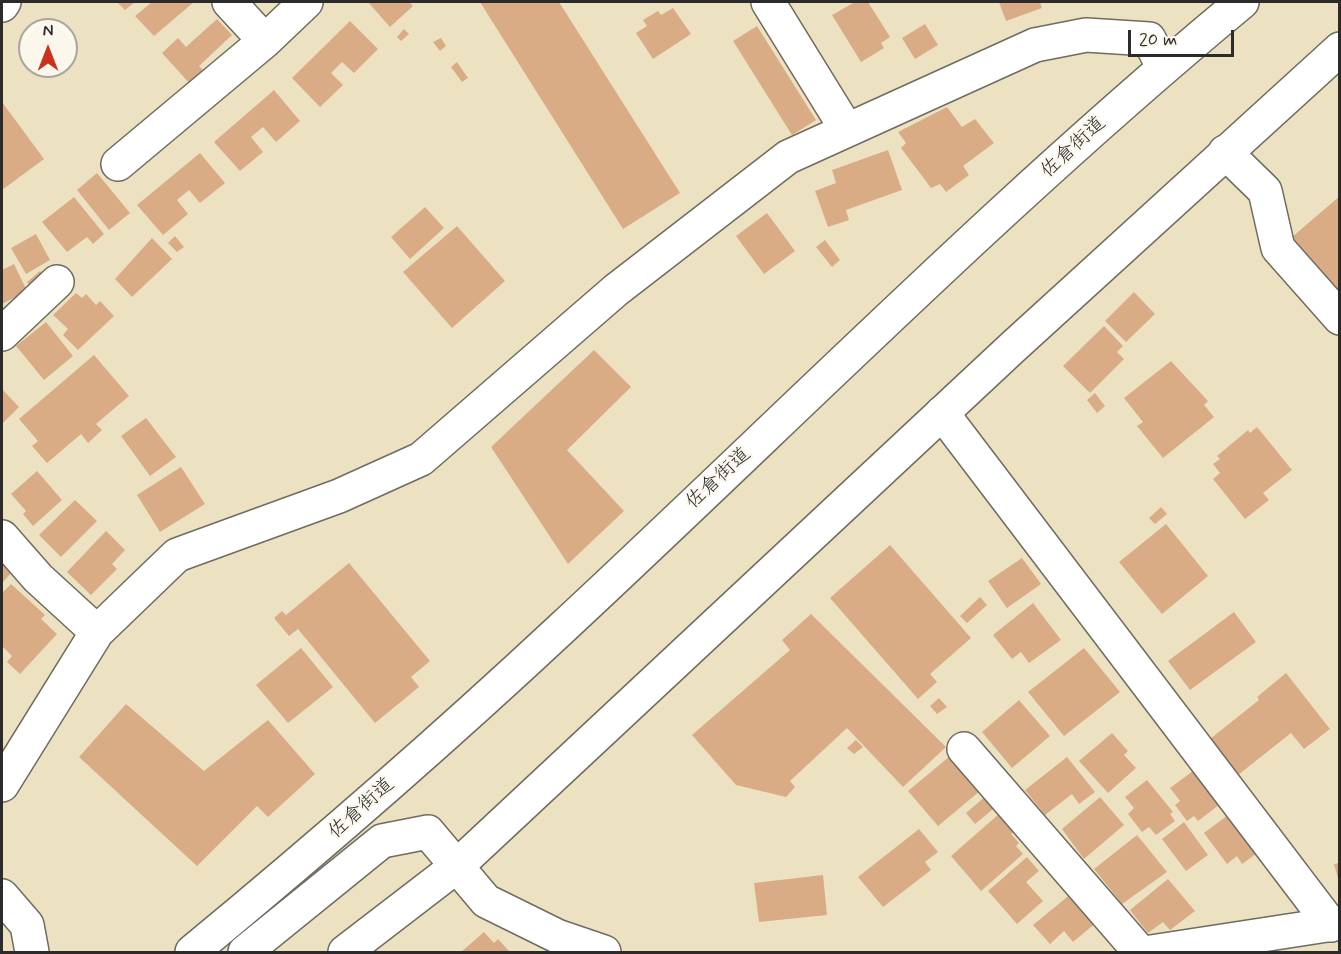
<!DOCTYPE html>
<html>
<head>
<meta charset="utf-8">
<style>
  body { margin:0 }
  #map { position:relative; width:1341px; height:954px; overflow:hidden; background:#ece2c1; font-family:Mynerve,sans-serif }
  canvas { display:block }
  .frame { position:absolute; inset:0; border:3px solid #2b2b2b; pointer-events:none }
  .north { position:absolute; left:18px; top:18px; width:60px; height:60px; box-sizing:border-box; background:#fbf7ec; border:2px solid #a8a59f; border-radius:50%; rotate:0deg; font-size:16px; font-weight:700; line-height:24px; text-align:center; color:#2b2b2b }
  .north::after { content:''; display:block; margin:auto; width:21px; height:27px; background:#c8321e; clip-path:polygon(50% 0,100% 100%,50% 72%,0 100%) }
  .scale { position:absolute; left:1128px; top:30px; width:106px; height:27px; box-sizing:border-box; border:3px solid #2b2b2b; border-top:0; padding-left:8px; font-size:18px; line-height:21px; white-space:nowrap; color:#2b2b2b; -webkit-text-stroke:4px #fbf7ec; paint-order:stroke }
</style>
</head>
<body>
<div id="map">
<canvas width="1341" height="954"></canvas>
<div class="frame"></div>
<div class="north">N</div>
<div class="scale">20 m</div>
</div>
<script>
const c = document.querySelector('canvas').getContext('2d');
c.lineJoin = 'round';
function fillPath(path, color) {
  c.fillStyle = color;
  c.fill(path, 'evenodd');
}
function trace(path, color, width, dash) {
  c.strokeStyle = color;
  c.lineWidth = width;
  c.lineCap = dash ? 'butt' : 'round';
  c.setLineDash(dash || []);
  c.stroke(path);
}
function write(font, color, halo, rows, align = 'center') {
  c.font = font + ' Mynerve,"Klee One",sans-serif';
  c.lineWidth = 4.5;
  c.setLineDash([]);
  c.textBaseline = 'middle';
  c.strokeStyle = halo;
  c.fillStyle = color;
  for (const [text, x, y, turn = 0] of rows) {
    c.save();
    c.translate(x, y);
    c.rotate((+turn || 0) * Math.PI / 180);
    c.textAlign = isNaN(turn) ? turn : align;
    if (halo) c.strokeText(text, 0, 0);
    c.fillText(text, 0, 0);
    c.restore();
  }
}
const building = new Path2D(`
  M117,2h18l-10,8z
  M152,2h42l-40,34 -19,-20z
  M368,2h41l4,4 -23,21z
  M480,2h79l121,191 -57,36z
  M855,2h13l22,35 -9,6 3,5 -23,14 -29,-47z
  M999,2h41l2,6 -36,13z
  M673,8l18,26 -38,25 -17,-26 11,-7 -4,-6 15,-9 3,4z
  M217,19l15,16 -33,31 6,6 -14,13 -29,-32 16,-15 8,9z
  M350,21l28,28 -24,24 -12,-11 -11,11 12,12 -23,22 -28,-29z
  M925,24l13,21 -23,14 -13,-21z
  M757,26l59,94 -24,15 -59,-94z
  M404,29l5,5 -8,7 -4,-4z
  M441,38l5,8 -6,5 -7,-9z
  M457,62l11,16 -6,4 -11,-15z
  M274,90l26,31 -24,21 -13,-15 -12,10 12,15 -23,19 -26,-29z
  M2,102l42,57 -42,31z
  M947,107l15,20 13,-8 19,24 -31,23 6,9 -23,17 -6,-8 -9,4 -30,-40 5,-5 -8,-11z
  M888,150l14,40 -56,20 3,10 -21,7 -13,-36 21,-8 -4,-13z
  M200,153l25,30 -25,20 -11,-13 -12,10 11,14 -25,21 -26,-30z
  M97,173l33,40 -21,17 -32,-40z
  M1340,196v96l-48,-55z
  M74,197l30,37 -11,10 -6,-7 -20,15 -25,-30z
  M425,207l19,21 -34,31 -19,-22z
  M767,213l28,38 -31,23 -28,-38z
  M457,226l48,55 -53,47 -49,-56z
  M36,234l14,26 -24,14 -15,-26z
  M175,236l9,11 -7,5 -9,-9z
  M152,238l20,21 -40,38 -17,-18z
  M825,240l15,20 -8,7 -16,-20z
  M14,264l13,27 -25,13v-34z
  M40,271l4,5 -12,11 -5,-5z
  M1134,292l21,22 -29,28 -21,-21z
  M76,293l6,5 4,-4 10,11 4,-4 14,15 -36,34 -15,-15 5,-6 -15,-14z
  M46,322l27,34 -29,24 -28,-34z
  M1104,326l19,20 -6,6 7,7 -34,34 -27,-27z
  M594,350l37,37 -64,63 57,61 -56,53 -77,-117z
  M94,355l35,41 -33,28 6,6 -14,13 -7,-9 -34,29 -15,-17 6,-5 -19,-22z
  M1171,361l37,40 -4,4 10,12 -51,41 -26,-32 6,-4 -19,-24z
  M2,389l17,18 -17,17z
  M1095,393l10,13 -8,7 -10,-13z
  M146,418l30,39 -26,19 -29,-40z
  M1257,427l35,43 -29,23 6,7 -24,19 -32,-40 7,-6 -7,-9 7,-5 -3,-3 31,-26 2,3z
  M181,467l24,37 -45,28 -23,-37z
  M37,471l25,29 -29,26 -10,-12 3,-3 -15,-17z
  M75,500l22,21 -36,36 -22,-22z
  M1161,507l6,7 -12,10 -6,-6z
  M1166,524l42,52 -46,38 -43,-52z
  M106,531l19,19 -13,14 5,5 -26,26 -24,-23z
  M890,545l81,93 -41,36 7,8 -19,17 -88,-101z
  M1022,558l19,26 -34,24 -19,-27z
  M3,563l9,9 -10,11v-19z
  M349,563l81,98 -19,16 8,10 -44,36 -77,-94 -9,7 -15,-18 8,-7 4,4z
  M11,584l34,31 -4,4 16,15 -37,40 -13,-12 5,-6 -10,-10v-53z
  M980,597l7,8 -20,18 -7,-7z
  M1033,603l28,37 -32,23 -8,-11 -9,7 -19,-24z
  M1234,612l22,30 -66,48 -22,-29z
  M811,614l135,133 -43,40 -56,-59 -57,53 5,6 -9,10 -50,-12 -44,-50 98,-85 -8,-10z
  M301,648l32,39 -45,36 -32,-38z
  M1084,648l36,44 -56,44 -36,-44z
  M1286,673l44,56 -26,20 -13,-16 -53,42 -28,-36 49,-39 -2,-3z
  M939,698l8,9 -10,7 -7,-8z
  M1019,700l31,36 -38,32 -30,-36z
  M126,704l78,67 64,-51 47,54 -47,43 -11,-11 -60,60 -118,-109z
  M1112,733l16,18 -4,4 12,13 -28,25 -29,-32z
  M856,740l7,7 -9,7 -7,-6z
  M950,756l30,35 -42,35 -30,-35z
  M1067,757l28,35 -16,12 -7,-10 -27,21 -20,-25z
  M1193,771l26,34 -21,16 -4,-5 -7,5 -12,-16 5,-4 -10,-13z
  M1147,780l26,32 -3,2 5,7 -19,14 -7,-8 -7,5 -14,-18 6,-6 -9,-11z
  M988,794l10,11 -23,19 -9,-11z
  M1100,797l24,28 -40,34 -22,-30z
  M1232,812l28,39 -18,13 -5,-8 -10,8 -23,-31z
  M1000,813l16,18 -5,3 8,9 -3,3 7,8 -42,37 -30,-35z
  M1184,822l24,33 -22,16 -24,-32z
  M919,829l19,23 -13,10 6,8 -48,37 -25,-30z
  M1137,835l30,37 -45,32 -28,-35z
  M1027,857l12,14 -13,11 17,19 -26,23 -29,-33z
  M1340,863v19h-1l-5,-18z
  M823,875l4,40 -68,7 -5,-39z
  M1168,879l27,32 -25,19 -7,-8 -15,11 -18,-23z
  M1072,893l25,29 -24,20 -9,-11 -14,13 -17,-19z
  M484,932l10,11 4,-4 12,13h-49z`);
const minor = new Path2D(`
  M229,2l36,39
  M768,2l79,128
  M2,5l2,-3
  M1225,152l40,39 13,57 62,70
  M118,164l147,-123 41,-39
  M2,334l55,-52
  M942,413l389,512
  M2,537l36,41 59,54
  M964,749l176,203
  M2,785l95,-153 80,-77 162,-59 82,-37 195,-169 172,-133 247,-112 51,-10 63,4 14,28
  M2,896l25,29 5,27
  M245,952l137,-111 46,-9 58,69 71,35 47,16
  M1151,952l189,-29`);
const highway = new Path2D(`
  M192,952c126,-104 249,-211 369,-323 226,-210 443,-430 681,-627
  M345,952l112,-86 556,-519 327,-298`);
const streetNames = [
  ["佐倉街道",1074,148,-43],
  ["佐倉街道",719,479,-43],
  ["佐倉街道",362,809,-42]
];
fillPath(building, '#daac86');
trace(minor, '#6f6b60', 36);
trace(highway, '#6f6b60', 36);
trace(minor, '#fff', 33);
trace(highway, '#fff', 33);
write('20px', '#2b2b2b', '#fbf7ec', streetNames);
</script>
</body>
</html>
